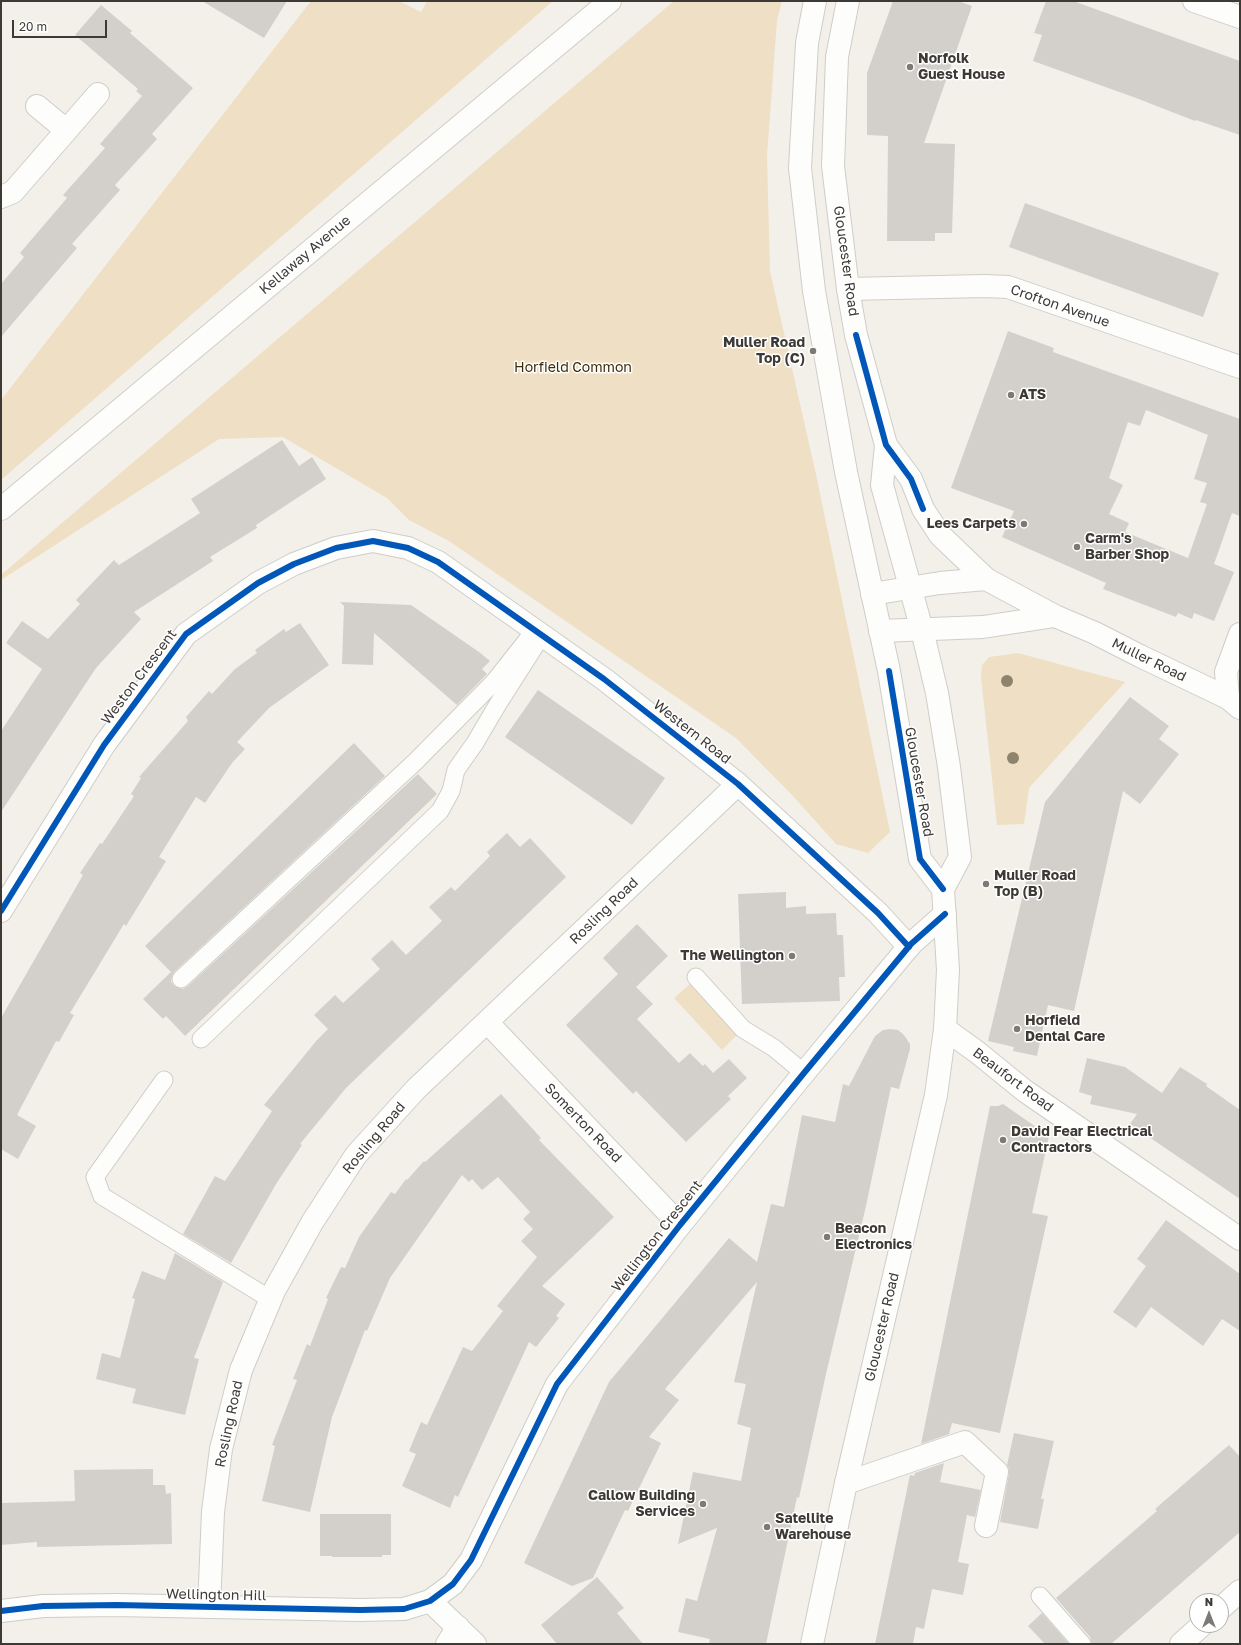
<!DOCTYPE html>
<html>
<head>
<meta charset="utf-8">
<style>
  body { margin:0 }
  #map { position:relative; width:1241px; height:1645px; overflow:hidden; background:#f3f0e9; font-family:"Golos Text",sans-serif }
  canvas { display:block }
  .frame { position:absolute; inset:0; border:2px solid #3d3a36; pointer-events:none }
  .north { position:absolute; left:1189px; top:1593px; width:40px; height:40px; box-sizing:border-box; background:#fff; border:1px solid #b1b0af; border-radius:50%; rotate:0deg; font-size:11px; font-weight:700; line-height:16px; text-align:center; color:#3d3a36 }
  .north::after { content:''; display:block; margin:auto; width:14px; height:18px; background:#7d7a75; clip-path:polygon(50% 0,100% 100%,50% 72%,0 100%) }
  .scale { position:absolute; left:12px; top:20px; width:95px; height:18px; box-sizing:border-box; border:2px solid #3d3a36; border-top:0; padding-left:5px; font-size:12px; line-height:14px; white-space:nowrap; color:#3d3a36; -webkit-text-stroke:3px #fff; paint-order:stroke }
</style>
</head>
<body>
<div id="map">
<canvas width="1241" height="1645"></canvas>
<div class="frame"></div>
<div class="north">N</div>
<div class="scale">20 m</div>
</div>
<script>
const c = document.querySelector('canvas').getContext('2d');
c.lineJoin = 'round';
function fillPath(path, color) {
  c.fillStyle = color;
  c.fill(path, 'evenodd');
}
function trace(path, color, width, dash) {
  c.strokeStyle = color;
  c.lineWidth = width;
  c.lineCap = dash ? 'butt' : 'round';
  c.setLineDash(dash || []);
  c.stroke(path);
}
function write(font, color, halo, rows, align = 'center') {
  c.font = font + ' "Golos Text",sans-serif';
  c.lineWidth = 3;
  c.setLineDash([]);
  c.textBaseline = 'middle';
  c.strokeStyle = halo;
  c.fillStyle = color;
  for (const [text, x, y, turn = 0] of rows) {
    c.save();
    c.translate(x, y);
    c.rotate((+turn || 0) * Math.PI / 180);
    c.textAlign = isNaN(turn) ? turn : align;
    if (halo) c.strokeText(text, 0, 0);
    c.fillText(text, 0, 0);
    c.restore();
  }
}
const green = new Path2D(`
  M311,1h88l22,11 6,-11h126l-552,479v-80z
  M674,1h108l-5,19 -10,136 3,115 47,208 73,353 -22,21 -32,-9 -43,-48 -57,-58 -287,-197 -40,-21 -22,-22 -104,-61 -64,2 -218,141v-5z
  M1018,653l107,29 -96,106 -5,36 -27,1 -16,-148 1,-12 7,-8z
  M691,983l47,51 -16,16 -48,-52z`);
const building = new Path2D(`
  M202,1h85l-23,37z
  M893,1h65l14,5 -48,137 31,1 -3,89h-17v8h-48l1,-105 -21,-1v-62z
  M1046,1h27l167,60v74l-44,-15 -1,1 -59,-23 -103,-37 9,-26 -8,-2z
  M101,5l31,26 -2,2 63,55 -41,46 5,5 -42,46 5,5 -48,54 5,4 -76,89v-53l23,-27 -4,-4 47,-55 -4,-3 42,-47 -5,-4 42,-48 -6,-5 2,-2 -63,-54z
  M1025,203l194,70 -16,44 -194,-70z
  M1008,331l46,17 -1,4 187,67v97l-8,-3 -18,51 20,8 -20,49 -20,-8 -2,6 -14,-6 -2,4 -73,-28 3,-6 -104,-46 12,-26 -63,-23zM1146,410l62,25 -14,44 13,4 -7,19 7,2 -19,54 -63,-26 4,-9 -20,-9 14,-29 -14,-7 19,-56 12,4z
  M282,440l17,26 13,-9 14,22 -70,46 1,3 -47,29 3,4 -79,51 7,7 -45,49 -95,144v-81l41,-62 -36,-26 16,-22 26,18 32,-35 -4,-4 38,-40 5,5 81,-52 -9,-14z
  M340,602l71,3 68,47 11,9 -8,8 5,5 -30,31 -83,-72 -1,32 -31,-1 2,-58z
  M300,623l29,42 -60,43 -32,34 8,7 -13,14 -27,40 -9,-6 -37,60 7,4 -40,65 -2,-2 -54,89 4,2 -15,27 -3,-1 -39,74 19,11 -18,33 -17,-10v-131l82,-143 -3,-2 20,-30 2,1 32,-48 -3,-2 10,-16 -2,-1 49,-56 -2,-4 23,-26 3,3 23,-25 22,-16 -2,-3 29,-21 2,3z
  M538,690l127,88 -33,47 -127,-88z
  M1130,697l39,29 -10,13 20,15 -39,50 -17,-13 -49,220 -26,-6 -11,51 -24,-5 1,-4 -26,-6 57,-239z
  M354,743l31,33 -211,196 -2,4 -1,5 3,5 9,3 5,-3 230,-212 19,20 -252,242 -19,-20 -3,3 -20,-20 28,-27 -26,-26z
  M507,833l13,14 10,-9 36,39 -220,211 -46,56 2,1 -26,39 -45,79 -48,-29 32,-58 10,5 47,-70 -8,-6 53,-65 11,-11 -14,-14 21,-20 8,8 37,-34 -9,-10 21,-19 14,15 36,-34 -13,-14 22,-20 4,4 35,-35 -3,-4z
  M786,892v16l20,-2v8l30,-1 1,22h6l2,42h-6l1,24 -98,3 -4,-110z
  M637,924l31,32 -32,31 17,17 -16,15 42,44 11,-10 13,13 2,-2 8,9 16,-14 18,19 -19,18 3,3 -45,43 -50,-51 -3,3 -67,-69 52,-51 -15,-16z
  M890,1029l8,1 6,5 6,9v5l-11,40 -8,-2 -25,119 -40,168 -27,124 -2,-1 -31,147h-57l1,-5 -32,-7 8,-34 11,3 20,-73 -39,16 15,-72 48,9 10,-53 -14,-4 9,-40 -12,-2 23,-100 -92,107 14,11 -30,37 12,6 -33,68 -3,-1 -32,68 -21,8 -48,-23 85,-181 120,-144 28,24 14,-58 13,3 18,-92 33,7 8,-38 6,2 26,-50 8,-6z
  M1087,1058l38,9 37,26 18,-26 27,17 -1,2 34,24v89l-110,-75 7,-10 -47,-10 2,-8 -13,-4z
  M501,1094l40,44 -2,2 75,77 -72,69 23,18 -9,12 3,2 -23,29 -7,-5 -71,155 -3,-2 -5,13 -48,-22 14,-32 -7,-3 12,-29 6,3 36,-78 9,4 31,-40 -6,-5 40,-49 -16,-16 12,-12 -10,-10 7,-7 -32,-35 -16,13 -10,-11 -3,3 -7,-7 -72,103 -23,53 -2,-1 -33,87 -22,95 -48,-11 13,-55 -3,-1 25,-65 -4,-1 14,-35 3,2 18,-47 -2,-1 15,-31 4,1 14,-31 32,-45 4,2 11,-15 1,1 17,-19 1,1z
  M1003,1104l46,32 -17,77 16,3 -48,217 -48,-10 -3,11 -28,10 69,-338h8z
  M1166,1220l74,54v57l-18,-12 -19,27 -52,-39 -15,21 -23,-16 33,-46 -9,-7z
  M175,1253l48,29 -29,76 5,1 -14,56 -53,-12 4,-14 -40,-10 6,-26 18,5 15,-59 -3,-1 10,-27 23,9z
  M1014,1433l40,8 -13,58h3l-6,30 -38,-7 9,-48v-5l-2,-4z
  M1229,1445l11,12v75l-129,112h-19l-2,-7 -34,-39 101,-87 -2,-2z
  M944,1463l-4,19 41,8 -6,27 -8,-2 -9,47 11,2 -6,31 -31,-6 -8,40 -8,-2 -3,17h-38l35,-169 4,1 1,-3z
  M153,1469v16h12l1,9 5,-1 1,51 -135,3v-5l-36,3v-42l74,-2 -1,-31z
  M320,1514h71v41h-9v2h-50v-1h-12z
  M597,1577l27,31 -7,5 26,31h-86l-16,-19z
  M1042,1613l27,31h-24l-17,-18z`);
const service = new Path2D(`
  M696,977l47,52 31,19 30,25
  M181,979l234,-217 79,-80 34,-43
  M201,1039l239,-228 11,-20 5,-21 19,-27 23,-39 44,-69
  M164,1080l-69,97 7,19 168,103
  M1040,1596l42,48`);
const minor = new Path2D(`
  M1194,1l46,16
  M37,106l29,24
  M1,197l12,-5 85,-98
  M848,289l136,-3 24,1 232,80
  M1228,698l-2,-26 14,-38
  M1,911l103,-166 82,-111 72,-51 36,-19 42,-16 37,-7 35,7 30,14 166,117 134,105 140,129 31,34
  M487,1022l193,203
  M945,1029l32,23 48,39 215,148
  M846,1483l119,-41 32,30 -11,54
  M209,1607l4,-95 8,-63 20,-79 33,-79 39,-70 43,-66 60,-66 322,-305
  M447,1644l11,-17`);
const tertiary = new Path2D(`
  M430,1601l45,43
  M1221,1608l19,-17
  M1,1611l42,-5 74,-1 243,5 44,-1 26,-8 23,-17 18,-24 86,-176 123,-159 124,-152 107,-129 34,-30
  M1181,1644l21,-19`);
const secondary = new Path2D(`
  M1,509l609,-508
  M872,594l68,-11 46,-4 69,37 40,17 45,23 88,42 12,10
  M880,631l103,-4 72,-11`);
const primary = new Path2D(`
  M848,1l-11,56 -4,109 15,123 8,46 30,110 -4,40 40,145 15,63 12,74 11,90 -17,32
  M886,445l25,34 12,30 17,26 46,44
  M812,1644l34,-161 90,-388 9,-66 3,-59 -5,-81 -23,-30 -31,-188 -43,-199 -32,-181 -14,-123 7,-125 8,-42`);
const cycleway = new Path2D(`
  M856,335l30,110 25,34 12,30
  M889,671l31,188 23,30
  M1,911l103,-166 82,-111 72,-51 36,-19 42,-16 37,-7 35,7 30,14 166,117 134,105 140,129 31,34
  M1,1611l42,-5 74,-1 243,5 44,-1 26,-8 23,-17 18,-24 86,-176 123,-159 124,-152 107,-129 34,-30`);
const trees = [
  [1007,681],
  [1013,758]
];
const markers = [
  [910,67,4,"#7d7a75"],
  [813,351,4,"#7d7a75"],
  [1011,395,4,"#7d7a75"],
  [1024,524,4,"#7d7a75"],
  [1077,547,4,"#7d7a75"],
  [986,884,4,"#7d7a75"],
  [792,956,4,"#7d7a75"],
  [1017,1029,4,"#7d7a75"],
  [1003,1140,4,"#7d7a75"],
  [827,1237,4,"#7d7a75"],
  [703,1504,4,"#7d7a75"],
  [767,1527,4,"#7d7a75"]
];
const poiNames = [
  ["Norfolk",918,59],
  ["Guest House",918,75],
  ["Muller Road",805,343,"right"],
  ["Top (C)",805,359,"right"],
  ["ATS",1019,395],
  ["Lees Carpets",1016,524,"right"],
  ["Carm's",1085,539],
  ["Barber Shop",1085,555],
  ["Muller Road",994,876],
  ["Top (B)",994,892],
  ["The Wellington",784,956,"right"],
  ["Horfield",1025,1021],
  ["Dental Care",1025,1037],
  ["David Fear Electrical",1011,1132],
  ["Contractors",1011,1148],
  ["Beacon",835,1229],
  ["Electronics",835,1245],
  ["Callow Building",695,1496,"right"],
  ["Services",695,1512,"right"],
  ["Satellite",775,1519],
  ["Warehouse",775,1535]
];
const streetNames = [
  ["Kellaway Avenue",305,255,-40],
  ["Gloucester Road",846,261,82],
  ["Crofton Avenue",1060,306,19],
  ["Muller Road",1149,660,26],
  ["Weston Crescent",139,677,-53],
  ["Western Road",692,732,38],
  ["Gloucester Road",919,782,80],
  ["Rosling Road",604,911,-44],
  ["Beaufort Road",1013,1080,37],
  ["Somerton Road",583,1123,46],
  ["Rosling Road",374,1138,-50],
  ["Wellington Crescent",657,1236,-52],
  ["Gloucester Road",882,1327,-77],
  ["Rosling Road",229,1424,-78],
  ["Wellington Hill",216,1595,1]
];
const parkNames = [
  ["Horfield Common",573,368]
];
fillPath(green, '#efdfc4');
fillPath(building, '#d3d0cb');
trace(service, '#cfcdc8', 19);
trace(minor, '#cfcdc8', 24);
trace(tertiary, '#cfcdc8', 24);
trace(secondary, '#cfcdc8', 24);
trace(primary, '#cfcdc8', 24);
trace(service, '#fdfdfc', 17);
trace(minor, '#fdfdfc', 22);
trace(tertiary, '#fdfdfc', 22);
trace(secondary, '#fdfdfc', 22);
trace(primary, '#fdfdfc', 22);
trace(cycleway, '#0057b8', 6);
c.fillStyle = '#8e846e';
for (const [x, y] of trees) {
  c.beginPath();
  c.arc(x, y, 6, 0, 2 * Math.PI);
  c.fill();
}
for (const [x, y, r, color] of markers) {
  const dot = new Path2D();
  dot.arc(x, y, r, 0, 2 * Math.PI);
  c.fillStyle = color;
  c.fill(dot);
  trace(dot, '#fff', 1.5);
}
write('bold 14px', '#3d3a36', '#fff', poiNames, 'left');
write('14px', '#3d3a36', '#fff', streetNames);
write('14px', '#3b2b09', '#fff', parkNames);
</script>
</body>
</html>
